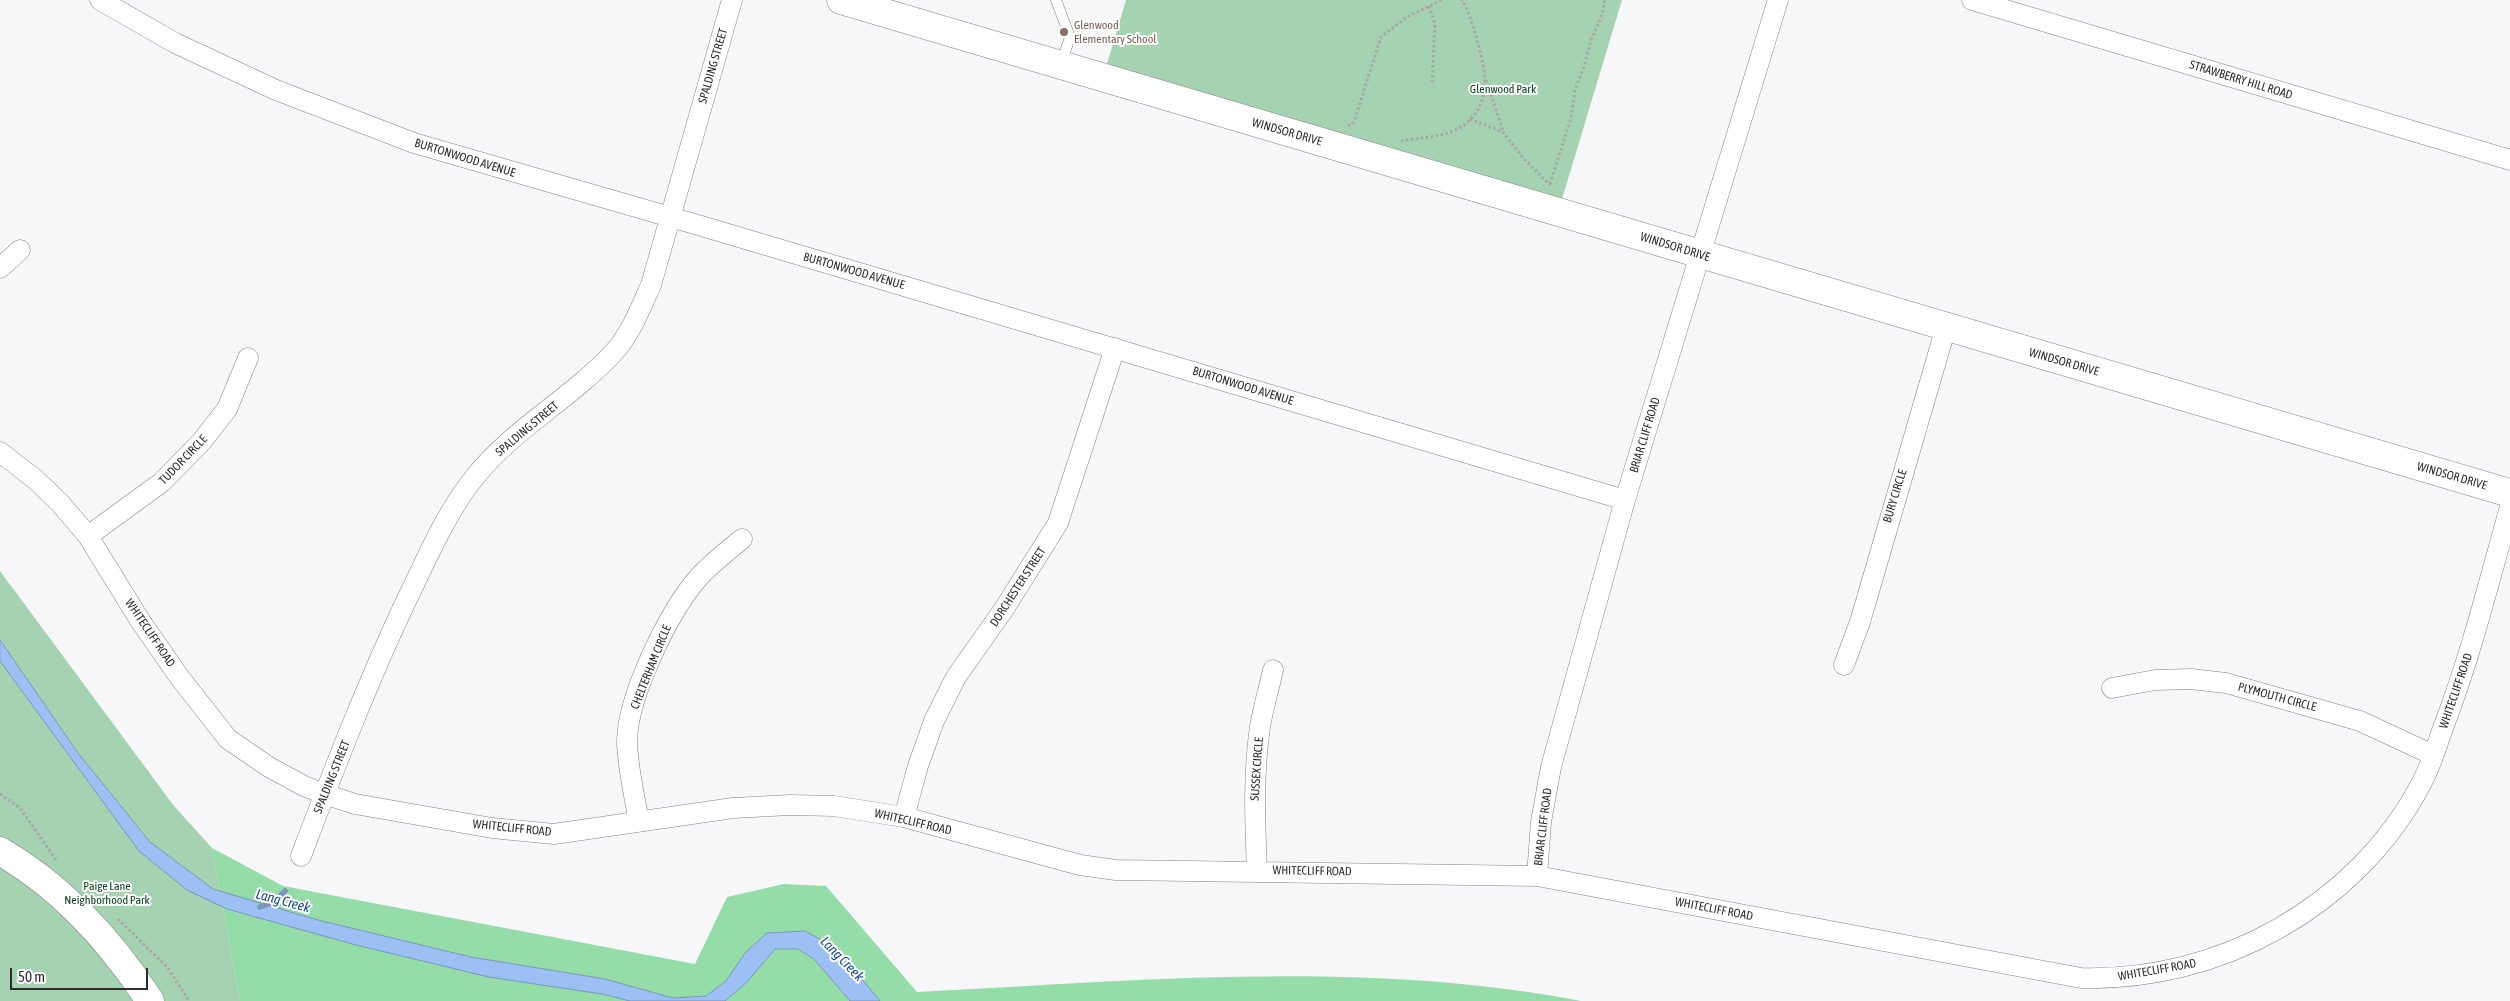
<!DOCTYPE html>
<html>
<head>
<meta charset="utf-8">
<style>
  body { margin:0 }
  #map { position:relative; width:2510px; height:1001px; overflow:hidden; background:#f7f7fa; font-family:"Asap Condensed",sans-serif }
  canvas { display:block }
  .scale { position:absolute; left:10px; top:968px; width:138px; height:22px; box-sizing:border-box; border:2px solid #2d2d2e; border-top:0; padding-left:6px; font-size:15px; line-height:18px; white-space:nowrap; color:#2d2d2e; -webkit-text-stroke:4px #fff; paint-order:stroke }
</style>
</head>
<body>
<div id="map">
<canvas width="2510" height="1001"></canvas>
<div class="scale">50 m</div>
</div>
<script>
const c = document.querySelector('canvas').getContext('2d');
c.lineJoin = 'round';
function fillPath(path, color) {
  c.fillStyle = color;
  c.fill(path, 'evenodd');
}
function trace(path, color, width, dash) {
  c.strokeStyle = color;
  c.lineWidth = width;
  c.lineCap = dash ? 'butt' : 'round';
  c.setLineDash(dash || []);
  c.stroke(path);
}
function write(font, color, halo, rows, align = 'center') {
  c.font = font + ' "Asap Condensed",sans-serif';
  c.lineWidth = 4;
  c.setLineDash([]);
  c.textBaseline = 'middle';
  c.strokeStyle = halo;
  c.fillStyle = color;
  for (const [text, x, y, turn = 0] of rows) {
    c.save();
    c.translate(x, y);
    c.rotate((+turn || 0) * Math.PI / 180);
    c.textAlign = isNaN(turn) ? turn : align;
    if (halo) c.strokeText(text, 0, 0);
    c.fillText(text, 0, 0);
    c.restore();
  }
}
const green = new Path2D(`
  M1126,0h496l-60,199 -455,-135z
  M0,571l174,235 38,42 28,153h-240z`);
const forest = new Path2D(`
  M212,848l71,38 412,78 32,-67 57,-13 42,2 91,106c220,-11 445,-33 664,9h-1341z`);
const water = new Path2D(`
  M0,640l78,113 72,89 63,47 105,31 153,37 134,22 68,19 33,-2 20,-15 19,-28 22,-20 38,-2 31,17 44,53h-30l-36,-42 -16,-10h-23l-28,33 -22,19h-95l-28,-7 -113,-17 -133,-32 -129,-36 -40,-19 -48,-39 -139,-190z`);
const stream = new Path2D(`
  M260,907l14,-5 11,-11`);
const path = new Path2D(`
  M1429,6l6,18 -3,61
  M1486,80l17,51
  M1470,119l33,13 20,26 27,27
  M1348,126l6,-4 27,-85 26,-20 35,-17
  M1401,141c18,-3 44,-4 60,-14 34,-23 24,-59 15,-91 -4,-12 -7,-25 -14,-36
  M1550,184l21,-66 4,-28 9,-23 7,-27 11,-25 3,-15
  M0,794l20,14 37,53
  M118,919l50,49 21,33`);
const lane = new Path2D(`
  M1056,0l14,37 -9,27`);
const street = new Path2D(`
  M100,0l75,43 101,47 138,53 284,82 927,275
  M1972,0l538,160
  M0,268l20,-18
  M0,452l36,28 24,23 28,33 51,83 41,59 48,61 41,28 35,19 20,8 31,10 137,24 62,6 179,-26 57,-3 44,1 70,11 176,48 36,5 421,6 544,102c138,4 275,-71 340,-194 11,-20 17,-43 25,-64 26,-69 44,-142 64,-213
  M88,536l74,-54 40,-41 25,-32 21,-51
  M1844,665l16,-43 86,-295
  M2112,688l43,-8 36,-1 35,4 134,38 73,34
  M904,817l14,-51 16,-45 22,-44 48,-68 54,-86 57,-175
  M639,821c-5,-26 -11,-52 -12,-79 0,-45 42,-131 72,-165 13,-14 28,-26 43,-38
  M301,856c33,-87 67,-175 107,-259 20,-41 38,-84 66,-119 40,-50 98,-80 141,-127 16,-18 26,-44 36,-66l81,-285
  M1257,870c-2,-48 -4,-96 3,-143 3,-19 9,-38 13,-57
  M1537,876l4,-54 10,-55 74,-267 153,-500`);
const secondary = new Path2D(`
  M841,0l1669,493
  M0,851c62,36 111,90 150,150`);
const markers = [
  [1064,32,5,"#8d6e63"]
];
const educationNames = [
  ["Glenwood",1074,25],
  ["Elementary School",1074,39]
];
const streetNames = [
  ["SPALDING STREET",713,66,-74],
  ["STRAWBERRY HILL ROAD",2241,80,17],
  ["WINDSOR DRIVE",1287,132,16],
  ["BURTONWOOD AVENUE",465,158,17],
  ["WINDSOR DRIVE",1675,247,17],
  ["BURTONWOOD AVENUE",854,271,16],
  ["WINDSOR DRIVE",2064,362,16],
  ["BURTONWOOD AVENUE",1243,386,17],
  ["SPALDING STREET",527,429,-40],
  ["BRIAR CLIFF ROAD",1645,435,-73],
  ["TUDOR CIRCLE",183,460,-46],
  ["WINDSOR DRIVE",2452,476,16],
  ["BURY CIRCLE",1895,496,-73],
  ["DORCHESTER STREET",1018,587,-57],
  ["WHITECLIFF ROAD",150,633,56],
  ["CHELTERHAM CIRCLE",651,667,-68],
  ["WHITECLIFF ROAD",2456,691,-71],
  ["PLYMOUTH CIRCLE",2277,697,15],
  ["SUSSEX CIRCLE",1257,769,-86],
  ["SPALDING STREET",332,777,-68],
  ["WHITECLIFF ROAD",913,822,13],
  ["BRIAR CLIFF ROAD",1543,827,-83],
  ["WHITECLIFF ROAD",512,828,6],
  ["WHITECLIFF ROAD",1312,871,1],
  ["WHITECLIFF ROAD",1714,909,11],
  ["WHITECLIFF ROAD",2157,970,-10]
];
const parkNames = [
  ["Glenwood Park",1503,89],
  ["Paige Lane",107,886],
  ["Neighborhood Park",107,900]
];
const waterNames = [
  ["Lang Creek",283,901,15],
  ["Lang Creek",842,959,46]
];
fillPath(green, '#a5d2b0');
fillPath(forest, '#94dda8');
fillPath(water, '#9dc0f4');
trace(water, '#7b94b9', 1);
trace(stream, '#7b94b9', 5.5);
trace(lane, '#828285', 11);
trace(street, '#828285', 21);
trace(secondary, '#828285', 29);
trace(path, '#a7a7aa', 3, [2.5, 2.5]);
trace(lane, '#fff', 10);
trace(street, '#fff', 20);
trace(secondary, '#fff', 28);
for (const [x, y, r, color] of markers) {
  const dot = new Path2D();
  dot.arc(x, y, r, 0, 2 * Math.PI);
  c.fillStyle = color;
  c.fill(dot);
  trace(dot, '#fff', 2);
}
write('12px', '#785e54', '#fff', educationNames, 'left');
write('12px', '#2d2d2e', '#fff', streetNames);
write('12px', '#043e1c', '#fff', parkNames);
write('italic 14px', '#174994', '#fff', waterNames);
</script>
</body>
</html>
